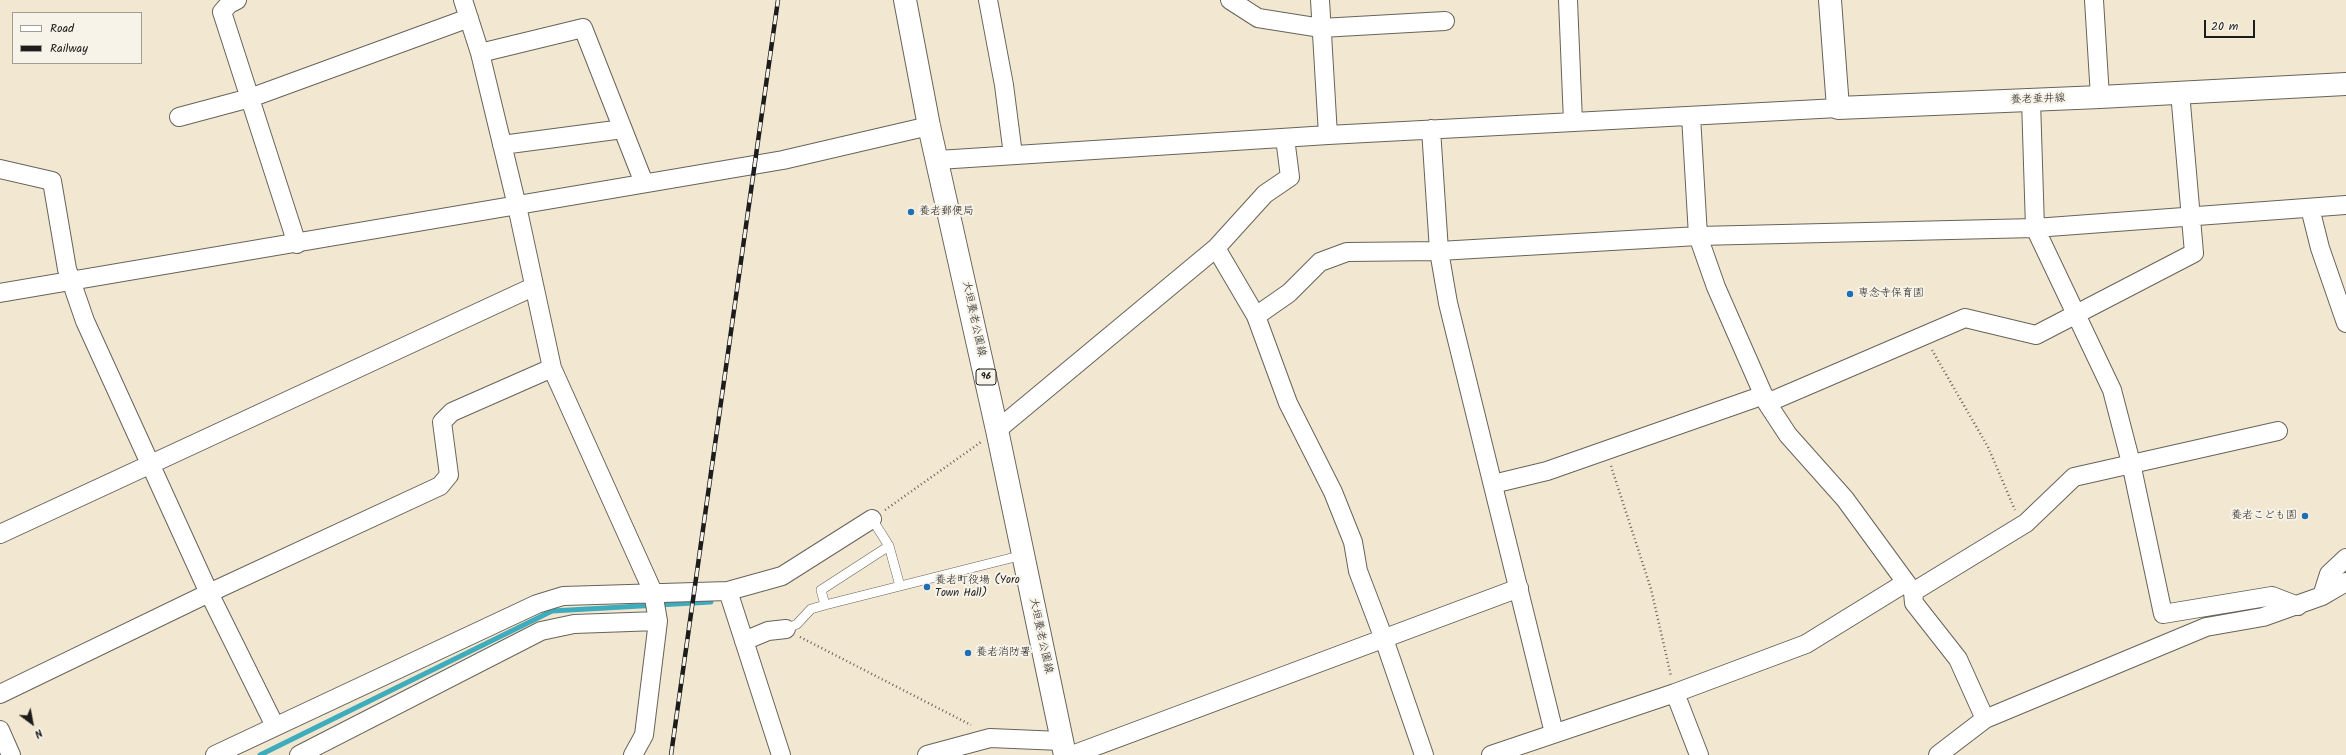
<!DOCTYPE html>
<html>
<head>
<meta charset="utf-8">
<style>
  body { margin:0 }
  #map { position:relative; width:2346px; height:755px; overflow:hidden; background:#f2e8d1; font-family:Kalam,sans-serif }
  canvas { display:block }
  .legend { position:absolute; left:12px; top:12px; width:130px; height:52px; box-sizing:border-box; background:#f7f3e8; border:1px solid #9f9d96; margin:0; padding:5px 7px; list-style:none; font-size:12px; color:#1c1c1c }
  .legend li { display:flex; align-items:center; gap:8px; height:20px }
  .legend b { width:20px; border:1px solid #9f9d96 }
  .north { position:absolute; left:12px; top:703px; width:40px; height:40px; -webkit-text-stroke:3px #f7f3e8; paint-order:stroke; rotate:148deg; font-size:11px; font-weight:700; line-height:16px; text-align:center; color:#1c1c1c }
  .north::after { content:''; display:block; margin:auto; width:14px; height:18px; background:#1c1c1c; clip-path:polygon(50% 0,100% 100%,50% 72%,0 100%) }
  .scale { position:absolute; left:2204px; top:20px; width:51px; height:18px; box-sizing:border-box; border:2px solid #1c1c1c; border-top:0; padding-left:5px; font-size:12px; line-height:14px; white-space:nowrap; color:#1c1c1c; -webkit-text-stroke:3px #f7f3e8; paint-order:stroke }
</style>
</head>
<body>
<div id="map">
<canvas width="2346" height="755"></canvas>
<ul class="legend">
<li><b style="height:5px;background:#fff"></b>Road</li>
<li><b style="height:5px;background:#1c1c1c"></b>Railway</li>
</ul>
<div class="north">N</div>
<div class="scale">20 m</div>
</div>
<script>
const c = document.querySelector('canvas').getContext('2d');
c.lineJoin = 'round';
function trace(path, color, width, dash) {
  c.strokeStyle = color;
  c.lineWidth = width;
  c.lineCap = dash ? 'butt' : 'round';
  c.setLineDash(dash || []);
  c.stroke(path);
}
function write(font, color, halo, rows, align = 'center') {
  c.font = font + ' Kalam,"Klee One",sans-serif';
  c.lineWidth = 4;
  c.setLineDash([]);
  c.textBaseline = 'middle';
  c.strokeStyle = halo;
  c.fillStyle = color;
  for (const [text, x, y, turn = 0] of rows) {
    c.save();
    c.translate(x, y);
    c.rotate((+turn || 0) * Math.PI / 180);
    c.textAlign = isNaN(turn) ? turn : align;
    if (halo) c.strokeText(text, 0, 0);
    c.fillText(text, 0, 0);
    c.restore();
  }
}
const stream = new Path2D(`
  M260,755l292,-144 159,-9`);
const path = new Path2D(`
  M1932,350l56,97 27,63
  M1611,466l40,123 20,87
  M885,510l96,-68
  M800,637l171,88`);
const lane = new Path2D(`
  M872,519l17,27 11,40
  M825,605l198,-50
  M786,629l11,-5 14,-15 14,-4 -4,-15 68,-44`);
const street = new Path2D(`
  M237,0l-8,4 -7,8 75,232
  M463,0l17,53 37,153 35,162 101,224 5,29 -14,114 -11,20
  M988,0l16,85 9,70
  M1230,0l28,18 63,10 124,-7
  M1320,0l8,135
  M1568,0l5,122
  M2094,0l6,97
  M480,53l103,-25 61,155
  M2031,100l4,128 77,162 19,73 32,151 109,-18 26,10
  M1691,116l7,120 18,51 51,116 21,32 57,64 68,93 1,11 44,56 27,60
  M179,117l71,-19 219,-80
  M1431,129l8,122 9,52 106,430
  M502,145l121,-16
  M938,160l390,-25 510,-27
  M0,169l52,12 15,88 18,52 124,272 66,133
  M2310,208l10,40 26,75
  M1216,248l40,68 32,87 45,89 20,50 5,29 26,68 40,116
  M0,293l783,-133 146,-34
  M1256,316l33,-23 31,-31 27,-10 92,-1 259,-15 337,-8 311,-23
  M1767,403l198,-85 71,17 158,-82 -14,-161
  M997,430l219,-182 49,-54 25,-17 -5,-39
  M1493,484l54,-13 217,-76
  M0,534l533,-247
  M728,591l53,164
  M1913,592l113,-69 48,-46 204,-46
  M2322,596l7,-22 17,-16
  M744,641l24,-10 18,-2
  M1675,693l24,62
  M0,694l209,-101 231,-107 9,-11 -7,-53 10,-10 100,-44
  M0,730l11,25
  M215,755l322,-151 26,-8 165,-5 54,-15 90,-57
  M299,755l242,-124 33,-7 84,-3
  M927,755l63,-17 71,3
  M1072,755l447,-167
  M1491,755l184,-62 131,-49 99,-61
  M1938,755l47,-36 221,-92 57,-10 59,-21 24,-14`);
const secondary = new Path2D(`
  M1830,0l8,108 262,-11 246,-13`);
const primary = new Path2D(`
  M905,0l24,126 68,304 68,325`);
const rail = new Path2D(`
  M671,755l107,-755`);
const markers = [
  [911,212,4,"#1f6fb2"],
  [1850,294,4,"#1f6fb2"],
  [2305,516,4,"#1f6fb2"],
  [927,587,4,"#1f6fb2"],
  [968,653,4,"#1f6fb2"]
];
const shields = [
  [986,377,20]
];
const shieldNames = [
  ["96",986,377]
];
const streetNames = [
  ["養老垂井線",2038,100,-2],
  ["大垣養老公園線",973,319,78],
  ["大垣養老公園線",1040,636,78]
];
const poiNames = [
  ["養老郵便局",919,212],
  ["専念寺保育園",1858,294],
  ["養老こども園",2297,516,"right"],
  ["養老町役場 (Yoro",935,581],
  ["Town Hall)",935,594],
  ["養老消防署",976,653]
];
trace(stream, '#3eacbd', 5);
trace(lane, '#67635b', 10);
trace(street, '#67635b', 20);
trace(secondary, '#67635b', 24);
trace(primary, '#67635b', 24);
trace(path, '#67635b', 2.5, [1, 3]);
trace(lane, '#fff', 9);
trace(street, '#fff', 18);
trace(secondary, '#fff', 22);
trace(primary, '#fff', 22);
trace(rail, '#1c1c1c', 4.5);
trace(rail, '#f7f3e8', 3, [9]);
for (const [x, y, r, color] of markers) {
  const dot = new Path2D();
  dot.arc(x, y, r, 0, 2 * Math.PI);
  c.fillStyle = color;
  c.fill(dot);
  trace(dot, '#f7f3e8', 1.5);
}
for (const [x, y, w] of shields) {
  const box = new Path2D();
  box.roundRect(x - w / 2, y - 8, w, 16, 3);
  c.fillStyle = '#f7f3e8';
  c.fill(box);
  trace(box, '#1c1c1c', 1);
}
write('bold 10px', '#1c1c1c', null, shieldNames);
write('11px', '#1c1c1c', '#f7f3e8', streetNames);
write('11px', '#1c1c1c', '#f7f3e8', poiNames, 'left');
</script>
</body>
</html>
